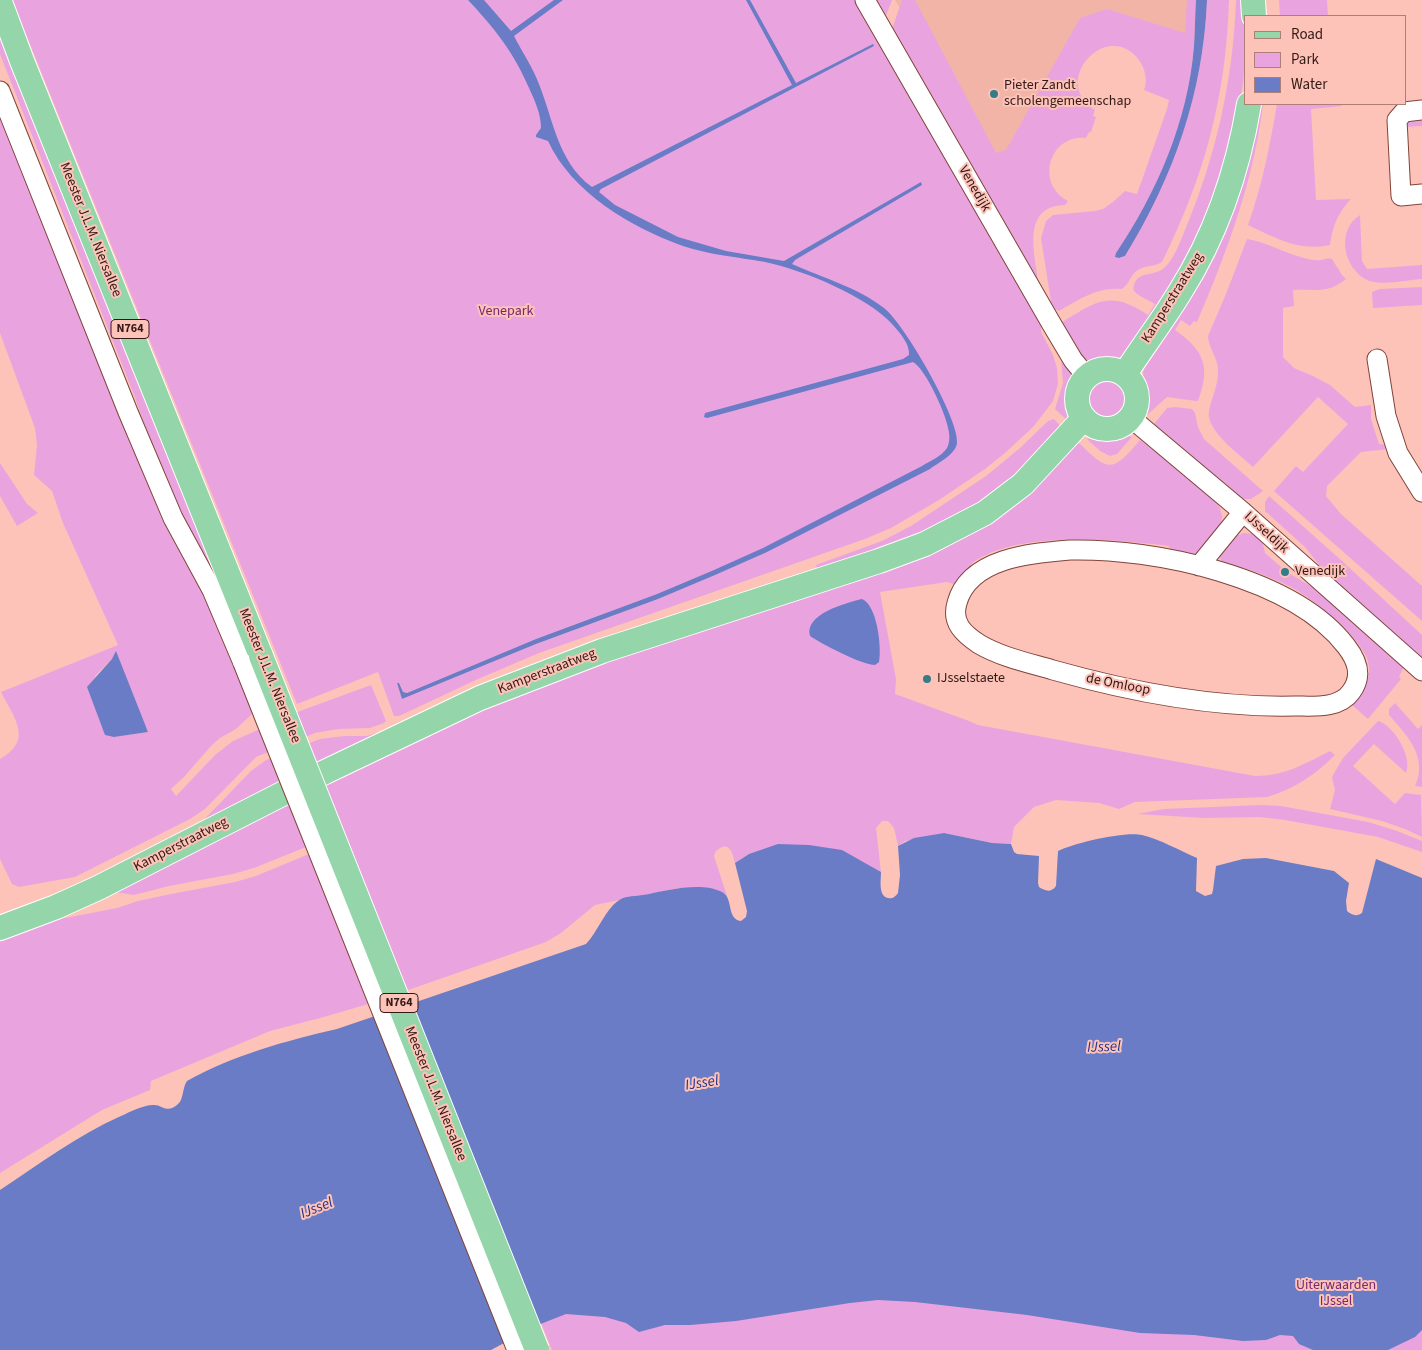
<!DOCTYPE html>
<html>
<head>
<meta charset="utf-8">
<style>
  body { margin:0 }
  #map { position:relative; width:1422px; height:1350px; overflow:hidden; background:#fdc3b8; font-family:"Source Sans 3",sans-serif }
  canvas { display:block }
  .legend { position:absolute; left:1244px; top:15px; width:162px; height:90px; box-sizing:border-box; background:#fdc3b8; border:1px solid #ac7f77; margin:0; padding:6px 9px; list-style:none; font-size:15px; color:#331915 }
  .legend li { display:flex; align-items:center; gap:10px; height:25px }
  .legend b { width:25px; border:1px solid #ac7f77 }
</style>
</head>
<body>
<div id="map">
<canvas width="1422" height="1350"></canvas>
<ul class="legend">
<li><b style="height:6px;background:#94d6a9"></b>Road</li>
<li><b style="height:14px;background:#e9a4e0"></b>Park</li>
<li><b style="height:14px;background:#697cc5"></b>Water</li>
</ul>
</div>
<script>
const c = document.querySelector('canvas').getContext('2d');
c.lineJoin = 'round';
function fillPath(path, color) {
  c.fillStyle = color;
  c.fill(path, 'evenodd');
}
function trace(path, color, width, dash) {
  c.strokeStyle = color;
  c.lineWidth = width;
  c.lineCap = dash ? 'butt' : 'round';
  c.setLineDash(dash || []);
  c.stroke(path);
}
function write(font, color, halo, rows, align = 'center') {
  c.font = font + ' "Source Sans 3",sans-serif';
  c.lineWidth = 4;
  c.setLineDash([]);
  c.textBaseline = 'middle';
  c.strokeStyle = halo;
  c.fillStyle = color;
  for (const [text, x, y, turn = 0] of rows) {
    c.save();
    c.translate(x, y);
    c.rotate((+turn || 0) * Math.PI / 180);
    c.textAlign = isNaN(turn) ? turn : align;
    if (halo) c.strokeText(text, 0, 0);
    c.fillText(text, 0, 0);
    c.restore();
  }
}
const built = new Path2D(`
  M895,0h295l-2,36 -80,-24 -106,149 -21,-10z`);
const green = new Path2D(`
  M12,0h845l184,315v17l12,23 4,13 1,16 -5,17 -19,25 -29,27 -20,16 -46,31 -48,28 -26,11 -326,114 -61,26 -79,37h-5l-16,-44 -81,32zM768,552l-110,47 -122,45 -134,55 -5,-16h2l4,9 4,1 129,-54 121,-45 55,-23z
  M872,0h20l-8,21z
  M902,0h13l81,153 10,-3 74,-132 27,-9 78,24 2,-33h9c-1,15 -1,31 -2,46 -6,75 -37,146 -78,207l5,5 4,-2c49,-80 78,-162 82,-256h22c-3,97 -24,175 -67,262 -8,5 -16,3 -24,8 -8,5 -9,15 -16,19 -25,-2 -42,10 -63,22l-7,-3 -11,-70 5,-17 7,-6 42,-4 8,-2 10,-7 12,-11 12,3 30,-85 2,-9 -25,-10c4,-10 1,-21 -5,-30 -32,-42 -90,22 -44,50l-2,6 3,1 -5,15h-2l-3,6c-37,-4 -51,46 -18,63l-3,4c-43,1 -31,46 -27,74l-4,4 -143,-251z
  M1236,0h9v54l-2,29 -9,56 -40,111 -69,104c-7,5 -14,7 -22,8 -25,3 -33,-20 -44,-38 35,-21 50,-36 89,-9l7,-11c-6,-4 -15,-7 -20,-12 -2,-2 -2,-3 -1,-7 4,-15 22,-8 31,-18 9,-8 15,-25 20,-37 31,-74 48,-149 51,-230z
  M1279,0h48l1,16h-48z
  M0,20l187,475 39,107 -62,-122 -30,-85 -134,-341z
  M0,100l253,613 -17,16 -16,9 -9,8 -27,31 -13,12 5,7 39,-41 18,-14 67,-30 71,-26 15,36 -2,2 -14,5 -32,1 -23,4 -59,24 -51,52 -15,10 -115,58 -56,10 -7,-3 -12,-25v-100c34,-19 14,-41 1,-67l117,-47 -55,-122 -11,-32 -18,-16 3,-30 -2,-17 -35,-95zM112,659l36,72v1l-34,5 -19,-61z
  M1256,104h7c-9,76 -36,148 -66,218l-3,-1 -4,5 -9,-6 -6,10c29,20 36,37 23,71h-2l-29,-4 -20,18c-5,-7 -6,-40 -2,-50z
  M1277,104h65v2l-31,3 5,91 35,-1c-14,15 -18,27 -21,46 -31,7 -54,-7 -82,-20 14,-39 22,-80 29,-121z
  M1422,118v8l-19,1 -1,-8z
  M1360,215l2,46 5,8 55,-4v14c-13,1 -44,7 -55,1 -24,-12 -31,-50 -7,-65z
  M1247,239c20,3 35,13 54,18 6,2 13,4 20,3 5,-1 6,-2 11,-1l10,16 4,4c-18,15 -31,10 -53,11l1,16 -11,2v49l11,11 19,8 17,9 25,22 16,-2v14l8,25 8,1 1,4 -27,3 -34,34 -1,10 15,18 81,72v35l-148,-130 22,-25 7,6 45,-48 -30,-27 -65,70c-13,-12 -48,-37 -44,-56 2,-12 9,-25 9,-38 1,-15 -10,-25 -10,-37l18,-42z
  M1422,287v18l-49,3 -1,-16 8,-3z
  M1061,358l12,15v4l-6,43 -12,-11 8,-26z
  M1087 398a20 20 0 1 1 40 0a20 20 0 1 1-40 0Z
  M1175,407l17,2 3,4 3,14 6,12 59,52 -12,8h-9l-45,-34 -43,-41 13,-16z
  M1054,419l8,9 -22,26 -53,45 -44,27 -125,45 -2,-6 66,-24 29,-15 75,-50 34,-28 28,-27z
  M1122,434l10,3 -15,17 -7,2 -10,-5 -13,-12 12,-4z
  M1140,440l41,31 33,28 6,9 2,8 -1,8 -23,29 -7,2 -21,-2 -1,-7c-55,-6 -154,-17 -199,19v6l-12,14 -11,-3 -67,10 16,87 -1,15 74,27 9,4 277,51c30,0 49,-12 75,-25l5,4c-20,20 -41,34 -68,42l-132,5 -16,7 -20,-6 -43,-3 -22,7 -20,20 -3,17 -19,-1 -48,-10 -39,8 -7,5 -4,-18 -6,-7h-6l-6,7 5,44 -27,-15 -105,-3 -14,9c-3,-12 -6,-23 -19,-12l-2,5 14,43 -4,-6 -46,-5 -83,17 -34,28 -15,9 -178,62 -44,13 -54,14 -119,50 -1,9 -48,20 -102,63v-231l60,-23 57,-11 21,-7 33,-7 64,-12 21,-6 53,-22 -3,-7 -52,21 -21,6 -64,12 -35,9 -19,-3 173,-88 40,-24 172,-79 529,-211 50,-47c30,29 33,30 61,-3z
  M0,463l27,41 11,9 -21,13 -17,-30z
  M1269,496l72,64 81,75v26l-92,-82 -25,-32 -40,-36v-9z
  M1244,533l10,1 5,4 4,6 2,9 22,19 35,21 82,73 -5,11 2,2 -33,40 -16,-14c13,-12 22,-32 14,-49 -14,-26 -48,-53 -73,-68 -16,-8 -33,-15 -50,-20l-6,3 -15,-7c-7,-13 9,-28 22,-31z
  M1395,703l23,26 4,-4v62l-7,-1c2,-5 4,-10 4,-16 2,-21 -17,-40 -30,-55v-6z
  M1378,721c16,4 35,37 28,52l-32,-29 -21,22 42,38 10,-11 16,2 1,42 -17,-8 -23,-8 -52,-12 5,-19 -3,-12 1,-3 10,-17z
  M391,728l-196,101 56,-58 15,-11 54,-21 24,-3h23z
  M1262,805l19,1 87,16 29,9 25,10v11l-44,-15 -93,-17 -25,-3 -55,1 -68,-4 27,-5z
  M1422,1248v102h-870l-11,-27 2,-6 85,-15z`);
const water = new Path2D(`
  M468,0h16l27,31 43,-31h9l-49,36c7,14 16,27 22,41 17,38 20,84 56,110l200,-102 -46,-85h4l46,83 77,-39 1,2 -273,143 -2,3 16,13 63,32 48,14 58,10 137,-79 1,3 -127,75 -3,4c31,14 65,23 92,44 20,15 76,112 73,135 -1,11 -19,20 -27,26l-165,84 -50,22 -57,24 -122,45 -134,55 -5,-16h2l4,9 4,1 129,-54 121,-45 57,-24 49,-22 159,-82c8,-5 20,-10 25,-18 2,-4 3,-10 2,-15 -1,-15 -23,-64 -36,-71l-206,56 -3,-1 1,-4 198,-54 6,-4c1,-11 -9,-22 -16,-30 -26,-29 -90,-55 -128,-63 -27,-5 -56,-7 -82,-16 -52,-19 -111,-53 -135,-105l-12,-4v-2l5,-7c0,-14 -6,-27 -12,-40 -16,-37 -34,-59 -61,-88z
  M1196,0h11c-4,94 -33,176 -82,256l-6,2 -4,-1 1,-4c41,-61 72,-132 78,-207 1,-15 1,-31 2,-46z
  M862,599c15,6 20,48 17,63l-4,3c-13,0 -53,-21 -65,-29 -6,-22 36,-33 52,-37z
  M116,651l32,81 -34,5 -9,-2 -18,-48 25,-28z
  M944,833l48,10 19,1 3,8 3,2 22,2 -1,27 1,4c6,4 12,6 17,-1l2,-35c16,-8 67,-20 84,-16 19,5 37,15 55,23l-1,33 9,5 7,-2 1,-4 3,-24 27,-7 23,-1 68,13 15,12 -3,18 1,10c5,4 9,6 15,2l14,-54 46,19v452l-7,7 -27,13h-75l-14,-6 -6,-8 -13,-1 -14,5 -23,1 -49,-6 -54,-2 -113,-18 -112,-13 -37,-2 -28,3 -114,18 -46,4h-25l-26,7 -13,-9 -21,-6 -39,-3 -28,11 -47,25h-491v-160c39,-26 78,-55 121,-74 9,-4 22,-11 32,-11 9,-1 13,9 24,0 7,-5 5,-17 10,-24 47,-26 98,-40 150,-52l249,-85c12,-12 20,-37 35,-45 5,-3 16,-3 22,-4 23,-4 57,-14 79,-3 12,6 4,27 19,29l5,-4 1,-6 -12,-48 14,-9 29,-10 31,1 33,5 39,22c0,8 -3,24 7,26 5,1 7,-1 10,-5l2,-18 -2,-29 16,-8z`);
const minor = new Path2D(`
  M865,0l186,323 22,37 14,17
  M0,91l128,321 45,106 39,72 31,73
  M1422,110l-18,2 -7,8 4,76 21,-2
  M1377,359l9,57 12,37 24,39
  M1131,418l112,94 179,159
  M1070,550c84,-2 223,27 276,96 11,14 17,30 5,46 -12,17 -38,14 -56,14 -81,2 -164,-14 -242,-36 -24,-7 -52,-13 -74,-26 -15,-10 -28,-21 -22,-41 12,-45 74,-50 113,-53z
  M1199,566l44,-54`);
const major = new Path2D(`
  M1253,0l1,16
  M0,2l22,59 239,595
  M1077 399a30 30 0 1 1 60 0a30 30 0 1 1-60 0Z
  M1125,374c18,-28 38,-54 55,-82 36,-57 58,-122 69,-188
  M0,928l56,-21 42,-19 227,-116 155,-74 122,-47 277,-90 46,-17 60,-31 38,-29 61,-66`);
const minorBridge = new Path2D(`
  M243,663l274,687`);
const majorBridge = new Path2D(`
  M261,656l276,694`);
const markers = [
  [994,94,5,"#367b88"],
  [1285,572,5,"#367b88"],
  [927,679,5,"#367b88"]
];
const shields = [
  [130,329,38],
  [399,1003,38]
];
const shieldNames = [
  ["N764",130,329],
  ["N764",399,1003]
];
const poiNames = [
  ["Pieter Zandt",1004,86],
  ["scholengemeenschap",1004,102],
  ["Venedijk",1295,572],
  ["IJsselstaete",937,679]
];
const streetNames = [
  ["Venedijk",974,189,60],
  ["Meester J.L.M. Niersallee",90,230,68],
  ["Kamperstraatweg",1173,298,-58],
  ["IJsseldijk",1266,533,42],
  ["Kamperstraatweg",547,672,-21],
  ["Meester J.L.M. Niersallee",269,676,68],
  ["de Omloop",1118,685,11],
  ["Kamperstraatweg",181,845,-27],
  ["Meester J.L.M. Niersallee",435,1094,68]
];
const parkNames = [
  ["Venepark",506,312],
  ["Uiterwaarden",1336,1286],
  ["IJssel",1336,1302]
];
const waterNames = [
  ["IJssel",1104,1048,-2],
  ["IJssel",702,1084,-9],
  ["IJssel",317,1209,-22]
];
fillPath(built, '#f2b4a7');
fillPath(green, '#e9a4e0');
fillPath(water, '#697cc5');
trace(minor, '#804439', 21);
trace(major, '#fff', 26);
trace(minor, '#fff', 19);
trace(major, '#94d6a9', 24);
trace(minorBridge, '#804439', 21, []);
trace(majorBridge, '#fff', 26, []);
trace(minorBridge, '#fff', 19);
trace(majorBridge, '#94d6a9', 24);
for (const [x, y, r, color] of markers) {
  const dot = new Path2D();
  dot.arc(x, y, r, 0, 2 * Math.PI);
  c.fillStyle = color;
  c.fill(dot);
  trace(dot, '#fdc3b8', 2);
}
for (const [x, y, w] of shields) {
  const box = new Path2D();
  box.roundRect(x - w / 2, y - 9.5, w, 19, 4);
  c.fillStyle = '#fdc3b8';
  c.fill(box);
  trace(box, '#331915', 1);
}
write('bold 12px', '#331915', null, shieldNames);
write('14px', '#331915', '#fdc3b8', poiNames, 'left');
write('14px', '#331915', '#fdc3b8', streetNames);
write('14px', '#772770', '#fdc3b8', parkNames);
write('italic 15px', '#273389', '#fdc3b8', waterNames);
</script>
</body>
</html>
